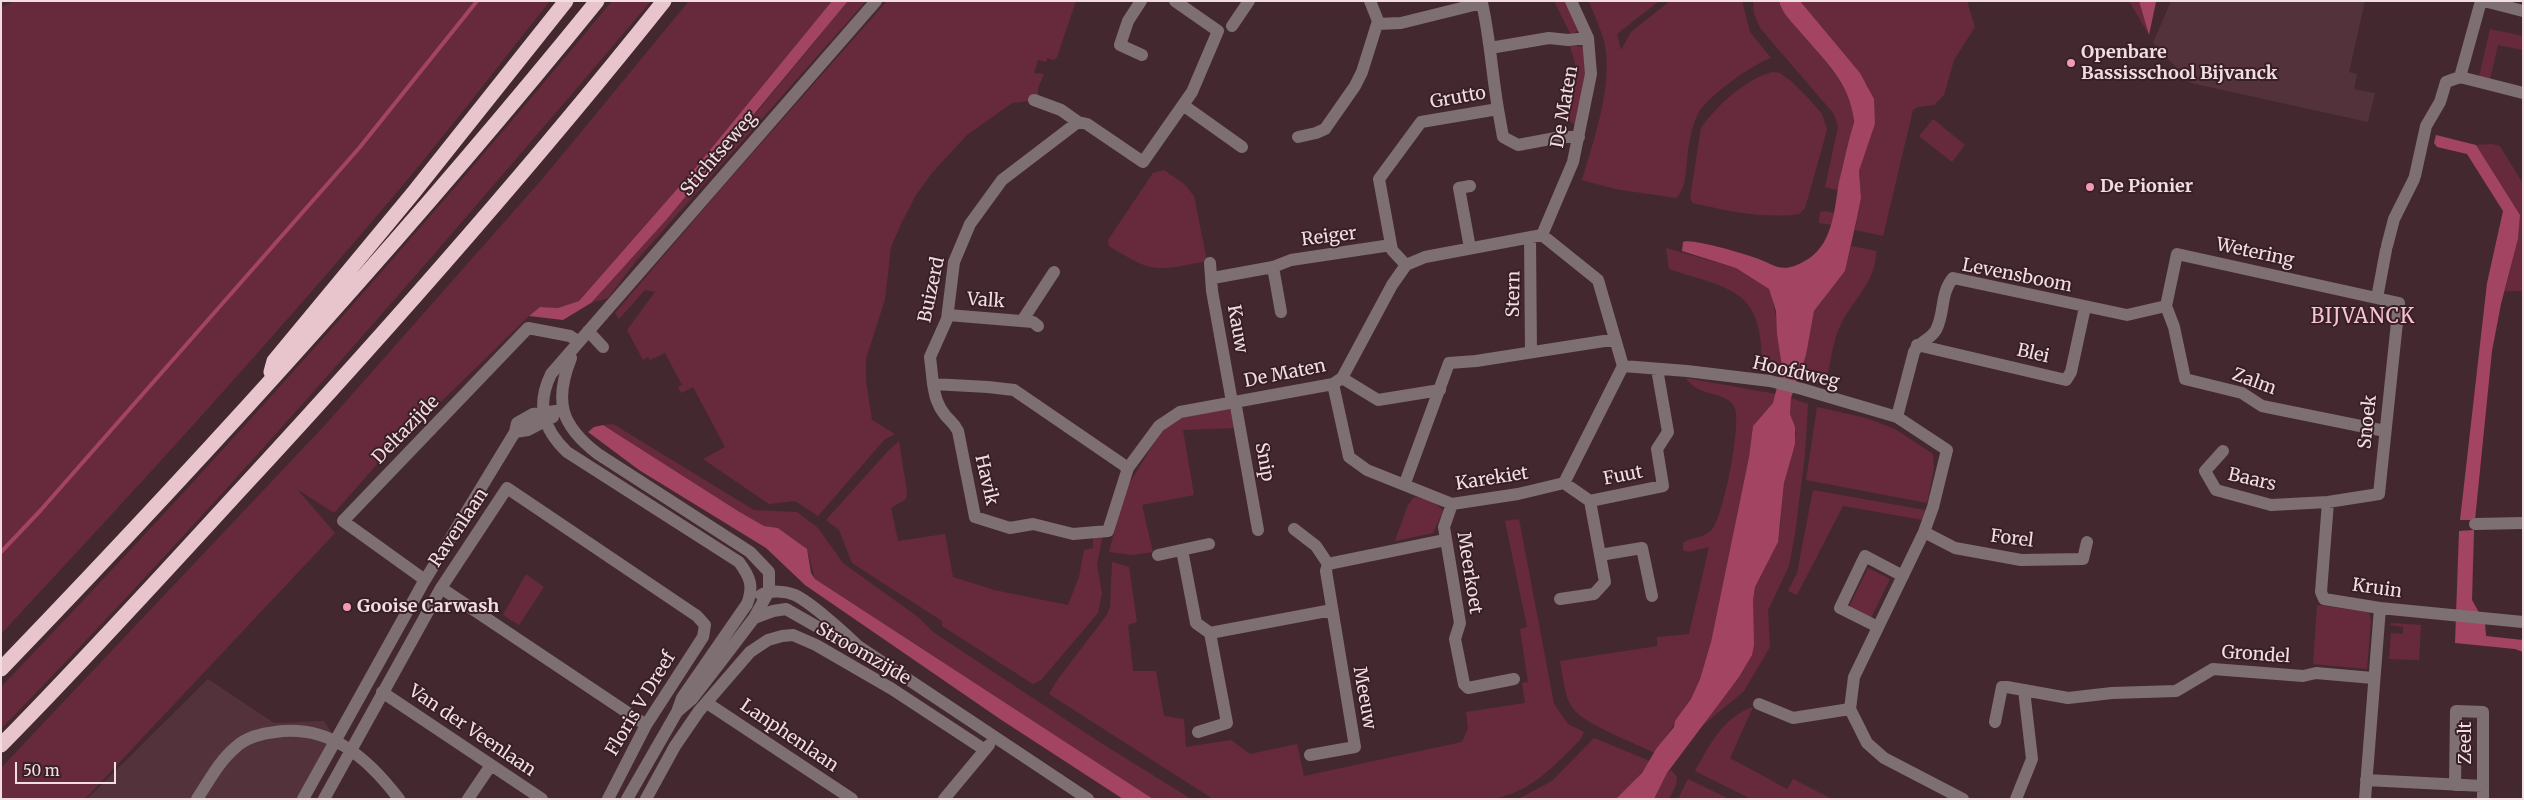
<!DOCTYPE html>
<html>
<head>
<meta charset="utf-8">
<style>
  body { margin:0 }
  #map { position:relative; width:2524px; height:800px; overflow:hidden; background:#43292f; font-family:Merriweather,serif }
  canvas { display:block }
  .frame { position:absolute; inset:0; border:2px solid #f0dee2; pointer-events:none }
  .scale { position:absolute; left:15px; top:762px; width:101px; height:22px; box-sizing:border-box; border:2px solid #f0dee2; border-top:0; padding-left:6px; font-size:15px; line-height:18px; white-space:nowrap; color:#f0dee2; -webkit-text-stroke:4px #381f26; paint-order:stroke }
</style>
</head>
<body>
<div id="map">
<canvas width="2524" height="800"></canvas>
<div class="frame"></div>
<div class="scale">50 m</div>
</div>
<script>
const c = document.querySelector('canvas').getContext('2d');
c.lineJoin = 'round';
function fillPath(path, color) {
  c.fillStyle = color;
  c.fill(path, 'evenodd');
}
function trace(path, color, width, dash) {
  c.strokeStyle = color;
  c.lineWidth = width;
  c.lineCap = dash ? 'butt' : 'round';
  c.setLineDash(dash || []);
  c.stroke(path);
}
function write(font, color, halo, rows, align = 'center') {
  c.font = font + ' Merriweather,serif';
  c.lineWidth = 4;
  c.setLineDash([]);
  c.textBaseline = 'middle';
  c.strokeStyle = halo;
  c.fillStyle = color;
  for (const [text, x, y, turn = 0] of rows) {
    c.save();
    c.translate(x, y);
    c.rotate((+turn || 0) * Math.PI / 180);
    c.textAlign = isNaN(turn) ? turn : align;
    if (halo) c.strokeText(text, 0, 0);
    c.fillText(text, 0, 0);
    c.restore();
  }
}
const built = new Path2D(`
  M2171,1h194l-16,71 8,2 -3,15 21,4 -7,29 -177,-39 -38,-40z
  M208,679l66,44 50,-2 15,24 -30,54h-222z`);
const green = new Path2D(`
  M15,1h535c-49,61 -97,124 -147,184 -130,154 -265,302 -402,449v-627z
  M612,1h39c-211,248 -423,495 -650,728v-42c212,-221 416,-450 611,-686z
  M689,1h143l-140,171 -113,129 -21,7 -18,-1 -11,9 -150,146 -45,51 -37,-24 38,44 -250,266h-84v-31l325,-344 218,-247z
  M848,1h18l-230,260 -28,37 -17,5 166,-191z
  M887,1h189l-19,56 -3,3 -7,-2 -1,4 -8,-2 -4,13 10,1 -6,14v12l-26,3 -45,32 -36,39 -15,21 -15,29 -10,23 -6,52 -19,60v22l6,39 23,14 -10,5 -67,77 -23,-15 -26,3 -66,-45 22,-12 -32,-60 -12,6 -3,-6 4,-2 -17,-32 -15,7 -2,-3 -5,3 -16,-30 28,-38 -10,-2 -26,29 -4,-6 105,-123z
  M1554,1h12l13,29 -8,5z
  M1589,1h70l-42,33 4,16 10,-18 39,-31h72l8,31 21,26c-19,6 -59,36 -71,52 -7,11 -10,28 -12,40 -2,14 -1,39 -12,48l-61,-9 -33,-9c12,-41 28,-85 24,-128 -2,-18 -11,-34 -17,-51z
  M1753,1h26l1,6c21,27 79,82 73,116 -3,22 -11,45 -15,67l-13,-3 13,-60 -4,-13 -74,-86 -6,-14z
  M1800,1h167l8,26 -21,33 -10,35 -10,10 -16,2 -5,3 -30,126 -28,-6 6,-31 -2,-28 16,-47 -7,-38z
  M2129,1h10l10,34z
  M2490,29l33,7v14l-25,-5 -9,38 -11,-2z
  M1569,45l14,2 4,15 -11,63 -9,-5c8,-26 14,-49 2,-75z
  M1773,72l7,1 11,8 18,18 13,15 5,16 -22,78 -6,6c-34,5 -73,-3 -106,-11l-3,-5 11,-70c14,-21 47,-51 72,-56z
  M1933,119l32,26 -13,17 -33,-26z
  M2492,144l8,2 23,38v107h-18l13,-52 2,-24 -44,-70z
  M1164,170l20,14 10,12 13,65c-51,10 -53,13 -98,-15l-1,-6 45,-67z
  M1825,211l9,2 -2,12 -13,-2 1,-11z
  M1851,246l25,5c1,30 -24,49 -36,75 -8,17 -10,41 -15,60l-28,-9 9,-22 8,-44 31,-40z
  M1666,248l70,20 33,21c6,14 15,71 11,84l-18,-3c1,-81 -26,-79 -93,-101z
  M1686,378l90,16 -3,9 -20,23 -4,31 -38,185 -11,37 -9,20 -36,54c-21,-10 -63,-26 -79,-41 -12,-12 -13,-36 -16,-51l97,-15v-9l32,-3 20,-87 -21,5 -5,-2v-7c10,-7 22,-4 30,-15 10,-12 30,-108 21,-122 -8,-15 -37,-9 -48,-28z
  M1791,398l17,6 -3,50 -10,80 -6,32 -21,44 2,37 -26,44 -48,40 43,-54 16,-90 13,-26 12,-33 4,-45 12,-49 -6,-20z
  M1817,407l49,11 29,11 38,25 1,15 -7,34 -121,-23z
  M1230,408l4,20 -51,2 11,65 -52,10 11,47 -22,3 -22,-3 17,-63 36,-59c19,-19 44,-15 68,-22z
  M613,424l141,86 43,2 21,16 25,35 75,54 15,15 168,111 90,56h-38l-338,-220 -8,-30 -29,-21 -14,-2 -26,-15 -135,-86z
  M899,441l8,51 -1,7 -15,9 7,33 47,-7 8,43 41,13 74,15 11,-28 5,-27 9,-2v-11l10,-3 -6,30 5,30 -4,19 -57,67 -8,4 -91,-58v-5l-90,-58 -13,-33 -13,-10 63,-70z
  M1813,490l112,20 -2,10 -80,-14 -46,89 -9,-4 9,-18z
  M1414,497c9,0 24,6 29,14l-10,22 -38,8 13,-36z
  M1519,519l35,185 14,20 16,8 -4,8c-26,26 -49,52 -87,59h-280l-164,-105 9,-15 48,-63 4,-9 2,-45 17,5 8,55 -9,3 5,46h23l8,45 20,3 2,28 45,-7 19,14 47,-10 7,32 158,-34 6,-14 -2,-16 59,-9 -3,-20 6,-1 -8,-53 7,-2 -22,-106z
  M1868,568l22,11 -19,39 -22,-11z
  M526,574l18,13 -25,38 -16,-10z
  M2317,605l52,7 2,9 -4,48 -54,-5z
  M2391,623l30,2 -2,35 -30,-1 2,-26 12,1v-7l-13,-2z
  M1753,707l-23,51 57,31 6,-10 39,20h-81l-56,-28c14,-25 28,-54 58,-64z
  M1594,738l56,23c-11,15 -19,27 -34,38h-98l34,-18z
  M1671,770l6,7 -1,8 -7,14h-15l13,-26z
  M1688,779l41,20h-51z`);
const water = new Path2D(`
  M832,1h16l-182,219 -75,83 -28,17 -34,-4 11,-9 18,1 21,-7 113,-129z
  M1779,1h21l60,72 14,26 1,25 -16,47 2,27 -4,20 -12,53 -31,40 -8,44 -15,43 -1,16 5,13v17l-11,39 -6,59 -23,45 -2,13 1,45 -2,10 -13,22 -72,96 -13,26h-38l26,-26 14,-24 18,-22 1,-6 16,-22 9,-20 11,-37 38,-185 4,-31 20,-23 9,-36 -5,-33 -1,-23 -7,-22 -33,-21 -54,-17 1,-9c8,-4 58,11 70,15 21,6 26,18 50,5 30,-15 31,-51 36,-80 5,-20 9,-40 15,-60 -3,-40 -33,-65 -58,-95 -6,-7 -15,-16 -17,-26z
  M2139,1l17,1 -7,33z
  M2436,135l40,10 44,70 -2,24 -17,65 -9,47 -17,169h-15l27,-237 16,-72 -36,-57 -30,-7 -3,-4z
  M603,425l135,86 26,15 14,2 29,21 4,24 4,6 338,220h-30l-123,-80 -195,-134 -39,-37 -127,-78 -51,-38 6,-5z
  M2474,530l-2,70 13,23 1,13 37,4v12l-8,-3 -60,-6 4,-112z`);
const stream = new Path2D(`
  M1,552l39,-41 320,-364 117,-146`);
const minor = new Path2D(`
  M1141,1l-13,20 -8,24 22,10
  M2484,1l39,10
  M1377,24l24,-1 81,-20c8,35 10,71 16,106
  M1232,26l17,-25
  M1490,48l59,-10 19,2 20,-2
  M2460,77l63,16
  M1034,100l27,10 17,12
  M1183,105l59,42
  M1298,137l18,-4 9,-4 30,-43 7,-14 16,-51 -8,-20
  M2415,176l11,-50 14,-24 6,-20 14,-5 21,-76
  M1470,186l-11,2 11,60
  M1542,235l56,45 25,86 64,5 83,10 32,8 95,28 50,33 -14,57 -9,25 -70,145 -4,32 17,34 17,15 79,41
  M1530,237l1,115
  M2387,246l7,-27 20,-40
  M1210,263l2,28 20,111
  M1406,265l-14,-15 -13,-71 42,-57 77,-13 5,28 15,8 43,-8h18
  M1273,267l8,45
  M1213,278l60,-11 18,-7 100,-15
  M2377,298l9,-48
  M2166,306l11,-52 222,49 -20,191 -51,8 -57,3 -55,-15 -11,-19 18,-20
  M2166,306l8,21 11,52 57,14 20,13 123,25
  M948,315l85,7 5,4
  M1022,321l32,-49
  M588,331l15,16
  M1917,345l149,35 5,-8 14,-65
  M571,358c-17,43 -11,67 27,96l152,98 19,20v19l-15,27 -35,46 -27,35 -15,13 -50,87
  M1342,378l36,22 62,-10
  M933,384c2,12 4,21 12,31 5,6 9,8 13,16l17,86 35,11 23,-4 40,10 35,-3 20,-63 31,-42 21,-14 153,-28 9,-6 50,-93 14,-20 19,-8 117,-22 31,-73 18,-88 -3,-36 -17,-37
  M1333,384l16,73 18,13 85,34 66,-10 46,-11 59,-117
  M1235,401l23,129
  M1897,417l17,-65c5,-10 16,-12 22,-22 9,-17 4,-37 17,-52l174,37 39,-9
  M515,432l13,-2 25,-13
  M1128,468l-114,-78 -26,-3 -55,-3 -3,-27 17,-38 7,-57 16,-38 32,-44 76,-58 9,2 56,38 49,-70 26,-61 -43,-30
  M1405,483l44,-120 27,-2 128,-20h10
  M1564,483l26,18 73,-15 -6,-37 11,-17 -11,-63
  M2328,502l-7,90 3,7 56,9 143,14
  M1452,504l-8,23 16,96 -5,16 9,45 4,4 46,-9
  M2475,524l48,-1
  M1294,529l22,17 12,18
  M1924,532l31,16 66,12 62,-1 4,-17
  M1182,550l14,73 14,10 17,90 -29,9
  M1158,555l51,-11
  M1600,555l42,-7 10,48
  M425,580l-82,-59 185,-193 42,8 9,6
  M441,588l205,137
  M761,595c9,-5 24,-4 34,0 15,7 50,38 63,51l230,153
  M1560,599l34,-5 11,-12 -15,-81
  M754,618l19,-7 13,-2 56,32 14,4
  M1878,627l-38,-19 25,-52 38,20
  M1210,633l122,-23
  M382,692l160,107
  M707,703l145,96
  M1759,704l34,14 57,-9
  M677,712l5,-14 65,-94c7,-18 3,-27 -8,-42l-172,-110c-24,-23 -31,-47 -16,-78l325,-373
  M1995,722l7,-35h5l61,11 44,-5 64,-2 37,-22 90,7 13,-3 57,5
  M1310,755l45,-8 -29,-176 2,-7 117,-24
  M2366,780l117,6v13
  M2455,785l1,-74 27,1v74
  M197,799c12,-18 22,-38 39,-52 9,-9 26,-14 39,-15 54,-8 92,25 124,67
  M303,799l119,-214 93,-153 2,-9 16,-9 30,-4
  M324,799l117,-211 66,-100 190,128 8,9 -2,12 -57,88 -38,74
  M468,799l23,-34
  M646,799l29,-53 24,-35 51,-59 18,-12 14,-4 11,-1 23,10 76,44 93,61
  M944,799l45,-54
  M2016,799l16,-40 -8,-69
  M2365,799l15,-191`);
const highway = new Path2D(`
  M271,372l3,-11 140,-169 152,-191
  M1,669c207,-215 408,-436 596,-668
  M1,745c82,-83 161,-170 240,-256 146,-158 289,-320 423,-488`);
const markers = [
  [2071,63,5,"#f19ab1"],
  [2090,187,5,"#f19ab1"],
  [347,607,5,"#f19ab1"]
];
const poiNames = [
  ["Openbare",2081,53],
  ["Bassisschool Bijvanck",2081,74],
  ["De Pionier",2100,187],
  ["Gooise Carwash",357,607]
];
const streetNames = [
  ["Grutto",1458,98,-10],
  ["De Maten",1565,107,-80],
  ["Stichtseweg",719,154,-49],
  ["Reiger",1329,237,-7],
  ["Wetering",2255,253,12],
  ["Levensboom",2017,276,11],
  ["Buizerd",932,290,-78],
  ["Stern",1514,294,-89],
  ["Valk",986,301,4],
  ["Kauw",1237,329,80],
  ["Blei",2033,354,13],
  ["Hoofdweg",1796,373,13],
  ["De Maten",1285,374,-11],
  ["Zalm",2254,382,20],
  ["Snoek",2368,422,-84],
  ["Deltazijde",406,430,-46],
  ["Snip",1264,462,80],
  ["Fuut",1623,476,-11],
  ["Karekiet",1492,479,-9],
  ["Havik",986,480,77],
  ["Baars",2252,480,13],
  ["Ravenlaan",459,528,-56],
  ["Forel",2012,539,7],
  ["Meerkoet",1469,573,81],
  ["Kruin",2377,589,8],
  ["Stroomzijde",863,654,30],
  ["Grondel",2256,655,4],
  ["Meeuw",1364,698,80],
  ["Floris V Dreef",641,704,-59],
  ["Van der Veenlaan",472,731,34],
  ["Lanphenlaan",789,736,34],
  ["Zeelt",2466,743,-90]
];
const quarterNames = [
  ["BIJVANCK",2363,317]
];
fillPath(built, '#54323b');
fillPath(green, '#672a3d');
fillPath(water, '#a34462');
trace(stream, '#a34462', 4);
trace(minor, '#7e6f73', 12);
trace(highway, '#e8c5cc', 15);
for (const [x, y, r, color] of markers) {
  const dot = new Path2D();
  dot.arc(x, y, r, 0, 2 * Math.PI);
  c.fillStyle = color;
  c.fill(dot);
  trace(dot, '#381f26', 2);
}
write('bold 18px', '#f0dee2', '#381f26', poiNames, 'left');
write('18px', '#f0dee2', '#381f26', streetNames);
c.letterSpacing = '1px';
write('20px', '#f7c4d0', '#381f26', quarterNames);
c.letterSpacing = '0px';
</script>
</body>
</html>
